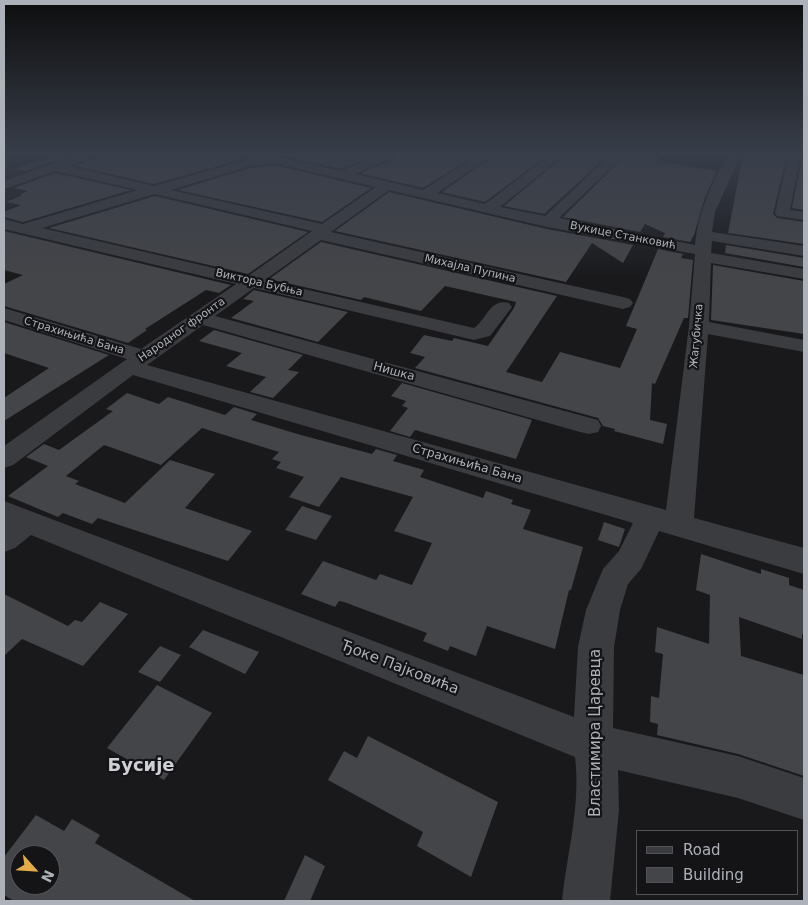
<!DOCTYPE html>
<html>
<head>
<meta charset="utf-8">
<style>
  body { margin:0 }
  #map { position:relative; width:808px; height:905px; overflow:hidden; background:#19191b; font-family:"DejaVu Sans",sans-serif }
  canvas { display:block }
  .frame { position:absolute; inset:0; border:5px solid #adb1ba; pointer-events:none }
  .legend { position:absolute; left:636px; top:830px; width:162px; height:65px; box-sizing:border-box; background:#141416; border:1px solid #515358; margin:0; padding:6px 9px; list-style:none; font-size:15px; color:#adb1ba }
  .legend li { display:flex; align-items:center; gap:10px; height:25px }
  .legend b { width:25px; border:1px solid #515358 }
  .north { position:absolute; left:10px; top:845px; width:50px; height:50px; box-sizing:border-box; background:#141416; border:1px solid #515358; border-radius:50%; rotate:116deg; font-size:14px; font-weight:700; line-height:20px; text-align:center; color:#adb1ba }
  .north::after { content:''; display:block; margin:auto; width:18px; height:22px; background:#e4ab49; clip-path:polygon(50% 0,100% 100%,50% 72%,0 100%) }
</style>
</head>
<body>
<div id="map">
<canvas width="808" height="905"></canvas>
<div class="frame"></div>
<ul class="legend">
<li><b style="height:6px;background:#3b3c40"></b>Road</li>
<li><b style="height:14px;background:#444548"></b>Building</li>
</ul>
<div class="north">N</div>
</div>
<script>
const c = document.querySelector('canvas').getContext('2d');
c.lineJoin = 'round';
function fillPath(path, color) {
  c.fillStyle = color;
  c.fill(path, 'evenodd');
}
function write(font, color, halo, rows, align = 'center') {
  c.font = font + ' "DejaVu Sans",sans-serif';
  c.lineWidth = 4.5;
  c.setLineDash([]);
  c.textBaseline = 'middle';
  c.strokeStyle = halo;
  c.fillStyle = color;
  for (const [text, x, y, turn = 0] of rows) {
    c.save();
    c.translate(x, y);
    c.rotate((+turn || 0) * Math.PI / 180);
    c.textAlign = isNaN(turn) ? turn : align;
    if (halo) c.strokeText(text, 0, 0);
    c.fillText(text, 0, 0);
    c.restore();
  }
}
const building = new Path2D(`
  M58,154h16l-48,17 -12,-2z
  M98,154h145l3,4 -92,26 -79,-18 20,-7z
  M274,154h101l-34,15z
  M397,154h80l-54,34 -62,-15 33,-14z
  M496,154h53l-64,48 -43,-10z
  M567,154h42l-65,60 -40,-8z
  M627,154l33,4 -3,3 60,10 -12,26 -11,38 -4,7 -27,-5 2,-4 -20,-9 -5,8 -77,-15z
  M743,154h44l-14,60 4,4 27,4v22l-76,-11z
  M803,154h1v56l-12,-2z
  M274,165l97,23 -49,34 -144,-32 72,-22z
  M55,173l76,17 -108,32 -19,-5v-5l17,-7 -15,-3 17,-7h-4l9,-4 -14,-3z
  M389,192l158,37 86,16 -10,18 -31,-20 -26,39 -231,-51z
  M155,196l153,36 -60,42 -199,-46z
  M4,231l227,54 -12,8 -13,-3 -61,39 2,1 -19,13 -124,-37v-22l19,-9 -19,-5z
  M321,242l236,54 -51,76 36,10 18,-30 60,16 17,-39 -11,-3 32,-77 25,5 -2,4 12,2 -5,58h-4l-29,66 -3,-1 -2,37 17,4 -4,20 -49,-13 1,-2 -12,-3 -5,-8 -183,-50 10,-11 -15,-4 14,-18 28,6 2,-3 34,8 26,-38 2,-6 -71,-16 -24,25 -57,-14 -3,3 -92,-21z
  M726,245l78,13v9l-79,-14z
  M713,265l91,16v53l-93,-14z
  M254,290l94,22 -30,30 -87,-24 23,-17 -11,-2z
  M4,322l105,33 -105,66v-23l45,-30 -45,-15z
  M214,330l89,25 -15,15 11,2 -26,26 -23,-6 16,-15 -40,-11 16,-13 -43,-12z
  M402,383l130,37 -16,39 -101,-29 -5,7 -20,-6 18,-23 -6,-2 4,-5 -15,-5z
  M127,393l32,11 9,-7 57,18 9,-8 23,7 -6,6 50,15 71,19 4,-5 21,6 -4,6 31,9 -4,7 63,21 3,-7 27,9 -2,4 20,6 -8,19 60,18 -12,43h-2l-14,59 -68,-23 -11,30 -26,-10 -2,5 -25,-10 4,-8 -83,-31 -5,-1 -4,6 -34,-13 22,-33 53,19 4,-6 32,11 20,-42 -38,-12 19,-34 -72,-20 -22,30 -30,-10 15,-20 -28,-9 5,-6 -9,-3 7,-7 -77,-24 -41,37 -57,-20 -38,31 13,5 -4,3 50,19 45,-43 45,14 -30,34 67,23 -24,30 -130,-43 -6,6 -29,-11 -5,4 -50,-21 40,-30 -22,-9 18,-13 15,6 54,-39 -7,-2z
  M302,506l30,10 -16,24 -31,-10z
  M604,522l21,7 -6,18 -21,-7z
  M701,554l60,20v-5l28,9v7l15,5v44h-2v5l-63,-22 2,39 63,19v101l-66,-22 -81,-19 1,-11 -8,-2 1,-26 8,2 4,-44 -8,-2 2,-25 52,17 1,-49 -14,-5z
  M4,594l64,32 7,-6 7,2 18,-20 28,12 -45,52 -61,-27 -18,17z
  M203,630l56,22 -14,22 -56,-27z
  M160,646l21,9 -21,27 -22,-10z
  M157,685l55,28 -48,67 -57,-32z
  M368,736l130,66 -27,75 -54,-31 6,-14 -95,-52 16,-29 13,7z
  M36,815l28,16 8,-12 28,16 -5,8 100,58h-181l-10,-6v-38zM20,855h30v30h-30z
  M305,855l20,11 -15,35h-26z`);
const street = new Path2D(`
  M79,154h17l-2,3 -26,9 86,20 99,-28 -6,-1 -2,-3h21l75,17 38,-17h16l-2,3 -38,17 68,16 57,-36h14l-57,39 48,11 67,-50h13l-65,53 45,9 67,-62h13l-66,64 136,27c3,-33 17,-64 34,-91h12l-26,58 -3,20 92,14v10l-92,-15 -1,12 93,16v10l-93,-16 -2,59 95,18v12l-96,-18 -14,184 110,30v26l-145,-43 -18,38 -13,15 -8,26 -6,37 -1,81 125,28 66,22v42l-66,-22 -120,-28 1,40 -9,91h-48c5,-48 19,-96 13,-144l-544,-222 -16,13 -11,4v-51l570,216 4,-70 8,-37 17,-41 16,-18 14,-28 -500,-148 -120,90 -9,3v-22l123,-87 -123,-39v-12l137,41 95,-65 -232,-55v-10l19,5 115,-34 -83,-19 -51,18v-8zM274,163l102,24 -54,37 -151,-34 79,-24zM389,190l158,37 148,27 -6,72 -23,184 -519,-145 56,-40 377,107 9,2 9,-2 3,-6 -3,-6 -383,-104 39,-28 220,52 16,-4 22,-29 -3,-4c-19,-5 -22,16 -35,25l-209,-48 56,-40 302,69 7,-2 3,-4 -3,-4 -7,-2 -292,-65zM155,194l157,37 -64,45 -206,-48z
  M789,154h12l-11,56 14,2v8l-27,-4 -2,-3z`);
const farStreetnames = [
  ["Вукице Станковић",623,236,11],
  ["Михајла Пупина",470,269,13],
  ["Виктора Бубња",259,283,13],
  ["Народног фронта",182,330,-35],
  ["Страхињића Бана",74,336,17],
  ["Жагубичка",697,336,-85]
];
const streetNames = [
  ["Нишка",394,372,15],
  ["Страхињића Бана",467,464,16]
];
const nearStreetnames = [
  ["Ђоке Пајковића",400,668,21],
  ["Властимира Царевца",596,733,-90]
];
const nearQuarternames = [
  ["Бусије",141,766]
];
fillPath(building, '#444548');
fillPath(street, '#3b3c40');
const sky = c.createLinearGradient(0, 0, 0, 281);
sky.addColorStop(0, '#0e0e0f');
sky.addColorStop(0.55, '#383e4a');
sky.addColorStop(1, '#383e4a00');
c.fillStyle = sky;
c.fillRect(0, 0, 808, 281);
write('11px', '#adb1ba', '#141416', farStreetnames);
write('12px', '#adb1ba', '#141416', streetNames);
write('15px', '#adb1ba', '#141416', nearStreetnames);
write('bold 18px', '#ced0d6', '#141416', nearQuarternames);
</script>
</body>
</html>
